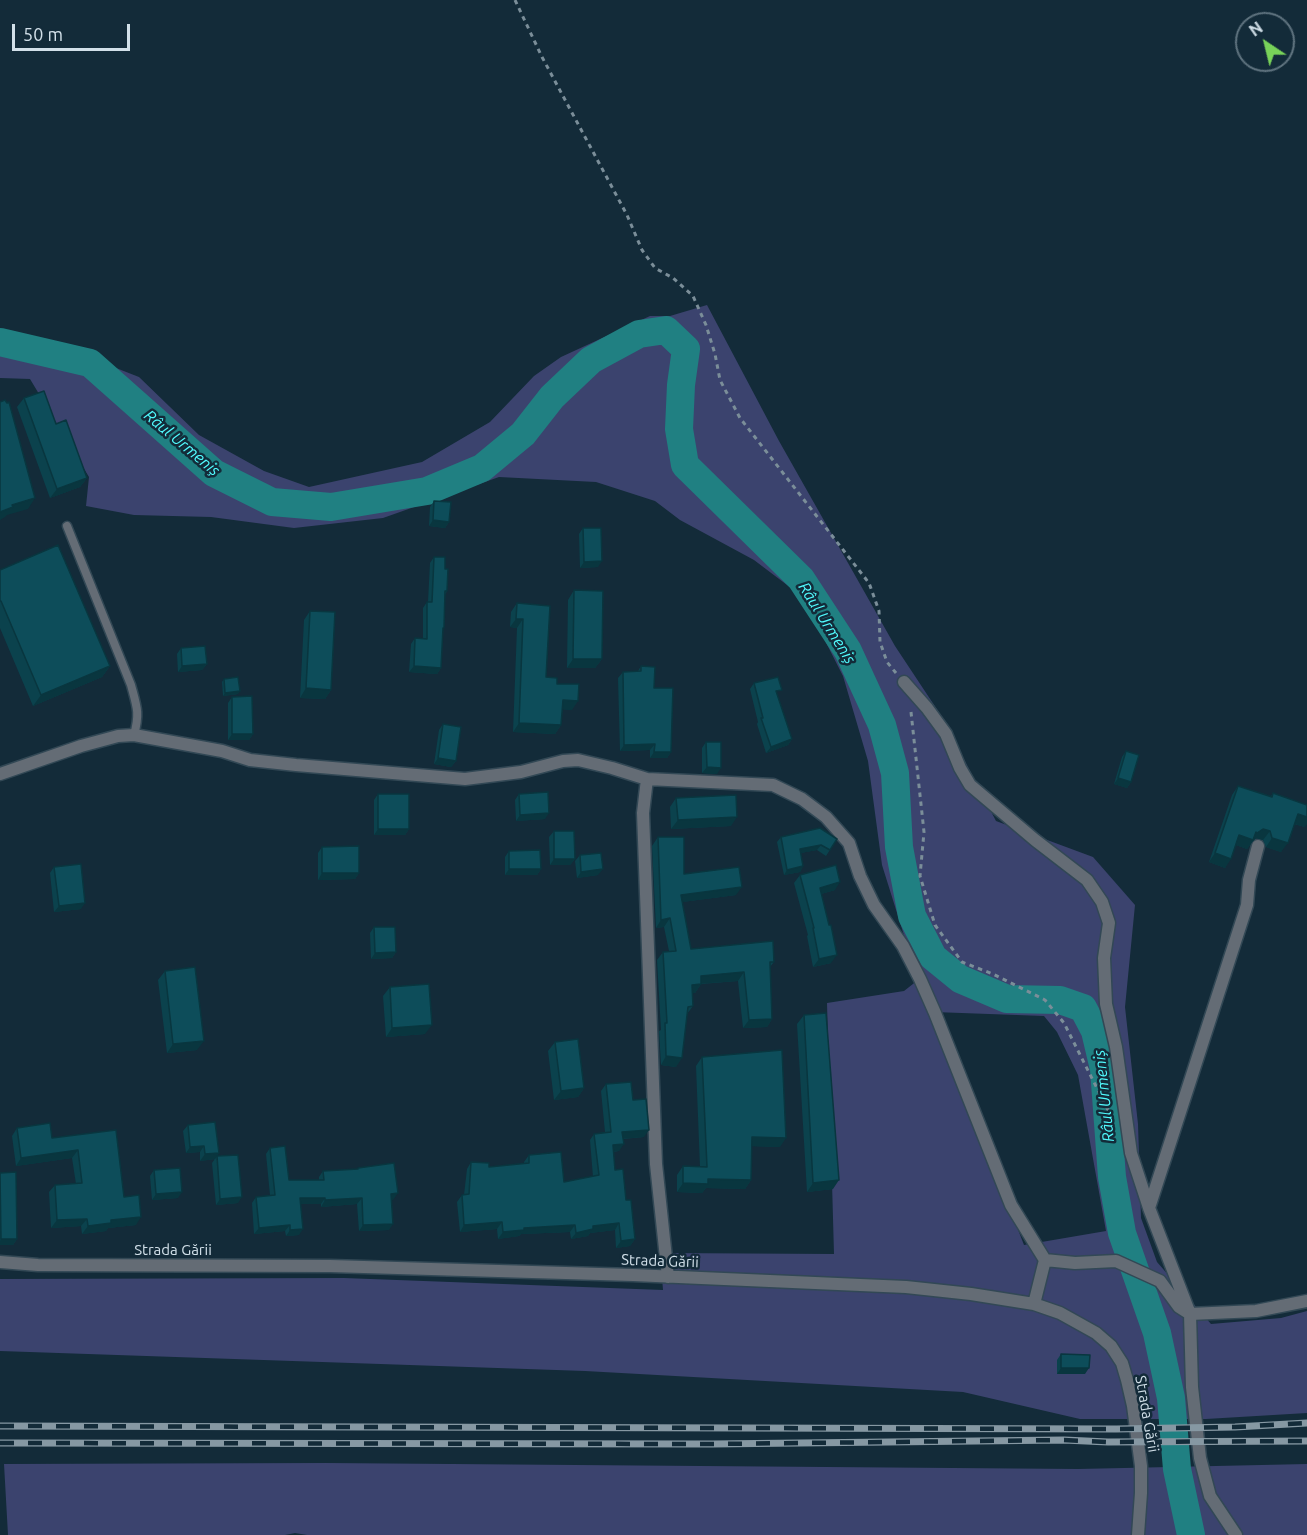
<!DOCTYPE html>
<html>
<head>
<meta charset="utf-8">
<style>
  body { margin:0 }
  #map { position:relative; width:1307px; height:1535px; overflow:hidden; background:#132b39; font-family:Ubuntu,sans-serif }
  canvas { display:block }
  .north { position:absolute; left:1235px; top:12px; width:60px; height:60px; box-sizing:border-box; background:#132b39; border:2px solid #5f737f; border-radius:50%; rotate:325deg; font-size:16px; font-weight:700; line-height:24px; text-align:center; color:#d2e0e9 }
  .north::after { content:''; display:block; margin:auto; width:21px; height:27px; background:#78d259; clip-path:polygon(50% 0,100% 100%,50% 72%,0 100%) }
  .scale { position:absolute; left:12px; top:24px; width:118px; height:27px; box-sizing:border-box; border:3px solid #d2e0e9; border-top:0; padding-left:8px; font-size:18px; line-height:21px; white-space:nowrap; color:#d2e0e9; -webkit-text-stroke:4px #132b39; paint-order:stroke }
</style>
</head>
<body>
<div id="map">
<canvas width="1307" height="1535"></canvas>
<div class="north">N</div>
<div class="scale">50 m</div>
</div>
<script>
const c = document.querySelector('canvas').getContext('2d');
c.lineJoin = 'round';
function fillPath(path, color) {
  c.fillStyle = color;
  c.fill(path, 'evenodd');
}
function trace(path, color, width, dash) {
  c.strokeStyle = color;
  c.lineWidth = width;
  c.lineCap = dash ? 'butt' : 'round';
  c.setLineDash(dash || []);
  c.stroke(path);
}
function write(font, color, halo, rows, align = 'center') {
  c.font = font + ' Ubuntu,sans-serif';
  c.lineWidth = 5;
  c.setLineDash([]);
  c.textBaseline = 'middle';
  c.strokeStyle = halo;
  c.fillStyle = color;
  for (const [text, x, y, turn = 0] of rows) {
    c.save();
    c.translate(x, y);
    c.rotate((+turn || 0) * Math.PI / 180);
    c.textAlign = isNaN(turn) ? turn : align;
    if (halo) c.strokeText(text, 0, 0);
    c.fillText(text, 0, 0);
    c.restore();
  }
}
const green = new Path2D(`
  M707,305l72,136 116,205 47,71 54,104 97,36 42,48 -10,102 13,117 3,94 16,44 54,62 70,-6 26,-7v102l-101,6h-126l-117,-27 -378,-21 -585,-20v-72l344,-1 319,12 -3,-37 174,1 -7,-251 77,-12 14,-11 -36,-115 -14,-104 -25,-85 -29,-57 -23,-31 -37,-28 -74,-40 -25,-19 -59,-19 -97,-5 -116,41 -89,10 -83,-11 -77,-2 -48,-9 3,-29 -59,-98 -30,-1v-47l37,6 102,40 60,58 65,36 45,16 113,-25 68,-40 44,-46 27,-19 89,-41h20zM934,1012l110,4 13,16 21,43 28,156 -82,14z
  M326,1463l752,6 229,-5v71h-1000l-12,-2 -10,2h-277l-4,-71z`);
const river = new Path2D(`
  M0,342l90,21 124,110 58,29 59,5 96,-16 55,-23 41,-34 29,-37 39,-37 48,-26 27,-4 20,19 -5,36 -2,44 6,36 116,114 47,72 34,74 13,48 4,74 13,69 21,41 27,22 47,20 53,1 23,8 12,23 9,38 8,108 10,56 35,100 14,65 6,71 14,66`);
const path = new Path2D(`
  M515,0l27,57 85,158 15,35 13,18 18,10 20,18 13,29 9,29 5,26 20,38 129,165 10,28 1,31 7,20 9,11
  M911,712l13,120 -4,44 15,49 27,37 31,12 52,26 19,23 46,91`);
const service = new Path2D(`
  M67,526l64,159c6,22 9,28 3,50`);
const minor = new Path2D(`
  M904,682l23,26 19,26 14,34 10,17 65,55 52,40 15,22 7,21 -5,35 2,46 10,43 15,106 18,55 41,106 2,73 8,71 10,38 26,39
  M0,774l81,-28 37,-10 16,-1 88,16 28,9 46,5 169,14 56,-7 42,-11 15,-1 34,8 35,11 126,6 29,14 24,18 23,26 11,33 14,29 29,41 17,33 15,34 76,192 34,55 -11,44
  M647,779l-4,34 13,351 12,113
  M1149,1208l98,-303 2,-25 9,-34
  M1045,1260l30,3 41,-2 44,20 19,26 11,7 66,-3 51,-10
  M0,1262l38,3 292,1 303,9 273,12 65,7 63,10 26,9 36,20 15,13 11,17 5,17 6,26 8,60v27l-3,42`);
const rail = new Path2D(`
  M0,1426l1116,3 119,-2 72,-4
  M0,1443l712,1 352,-4 44,2 199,-1`);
const wall = new Path2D(`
  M24,398l32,26 31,54 -7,9 -30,11 -33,-91z
  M434,501l15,21 -4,6 -16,-2 1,-19z
  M583,528l15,39 -18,1 -1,-34z
  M434,557l11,12 2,22 -2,4 -4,73 -4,6 -28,-2 2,-28 4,-6 8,1v-31l4,-6h1l2,-39z
  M0,570l110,96 -8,11 -69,29 -33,-78z
  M574,590l28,69 -7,9h-28l1,-68z
  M517,603l29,74 11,7 15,26 -10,-1 -1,16 -6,9 -42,-2 4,-104 -7,-1 1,-15z
  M310,611l21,79 -6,9 -25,-1 4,-78z
  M181,648l26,16 -5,6 -24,2 -1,-18z
  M641,666l13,22 17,64 -4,6h-17v-8l-30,1 -2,-73 5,-6 15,-1z
  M224,679l14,15 -15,2 -1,-14z
  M754,683l23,13 15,43 -4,6 -22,8 -9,-29 1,-2 -8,-33z
  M232,697l21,37 -4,6h-21v-37z
  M443,724l13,37 -5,6 -17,-3 5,-34z
  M706,742l11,32 -15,-1v-25z
  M1126,751l5,31 -4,6 -13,-4 8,-27z
  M1238,786l33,10 2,-3 32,34 -11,-3 -13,28 -15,-5 -3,-7 -7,-2 -3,3 -6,8 -11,-4 -11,23 -16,-6 23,-67z
  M378,794l31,35 -4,6h-31v-35z
  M519,794l26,25 -29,2 -1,-21z
  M676,798l55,28 -60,3 -1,-22z
  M554,831l21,28 -5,6h-20l-1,-28z
  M658,837l26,37 52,21 -54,7 9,47 83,13 -4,5 2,52 -5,8 -24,1 -5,-47 -37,3 -6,9h-3l1,13 -6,8 -11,53 -15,-2 -2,-34 2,-1 -4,-70 6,-8 6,-1 -5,-24 -8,1 -4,-82z
  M781,837l56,2 -11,17 -9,-6 -17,3 3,13 -3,6 -16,3 -7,-33z
  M322,847l37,26 -4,6 -37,1v-27z
  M509,851l32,18 -4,6h-32v-18z
  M580,855l18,20 -21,3 -2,-17z
  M54,867l27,42 -27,3 -4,-39z
  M800,875l35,15 -14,4 10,69 -18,4 -6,-31 1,-1 -14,-52z
  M374,927l22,25 -4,6 -21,1 -1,-26z
  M165,971l32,79 -30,3 -9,-73z
  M390,987l35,47 -39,3 -3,-41z
  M804,1015l29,174 -26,3 -10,-168z
  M555,1042l29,46 -6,9 -24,3 -6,-49z
  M702,1057l78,90 -28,-1 -1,34 -6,9 -39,-1 -4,5 -25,-1v-17l6,-9 17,1 -4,-101z
  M606,1084l27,16 11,37 -21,2 -4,12 -6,1 2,18 11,30 9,39 -5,7 -14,2 -1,-18 -25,3 -2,3 -17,3 -1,-7 -49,2 -2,2 -21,3 -1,-10 -37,3 -3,-30 5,-7h2l3,-26 4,-7 18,5 35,-3v-2l5,-7 35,27 29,-5 -3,-37 4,-6 11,-2 -4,-41z
  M188,1125l31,28 -4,6 -15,2v-9l-14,1 -3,-22z
  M17,1128l35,10 64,-8 8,67 12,28 -28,3 -2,3 -24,3 -1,-8 -30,2 -2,-36 6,-7 21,-1 -4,-26 -56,8 -4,-30z
  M270,1148l19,32h30v-3l4,-6 34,-2 1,-1 35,32h-2l-2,30 -30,1 -2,-27 -36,3v-3h-20l-2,31 -13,1 -1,-5 -31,3 -2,-31 4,-6 14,-2 -4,-41z
  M217,1156l21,47 -22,2 -4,-42z
  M154,1170l24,28 -26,2 -2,-24z
  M0,1173l17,66 -4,6h-13z
  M1061,1354l24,20h-28v-14z`);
const shadedWall = new Path2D(`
  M87,478l-7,9 -30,11 7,-9z
  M35,498l-7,11 -21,6 -2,2 -5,3v-8l12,-7z
  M433,520l16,2 -4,6 -16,-2z
  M602,561l-4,6 -18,1 4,-6z
  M516,619h7l-6,9 -7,-1z
  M573,659h29l-7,9h-28z
  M207,664l-5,6 -24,2 4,-6z
  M110,666l-8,11 -69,29 8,-11z
  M414,666l27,2 -4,6 -28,-2z
  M306,688l25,2 -6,9 -25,-1z
  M240,691l-2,3 -15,2 2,-3z
  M563,700l15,1 -6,9 -15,-1z
  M519,723l42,2 -6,9 -42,-2z
  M232,734h21l-4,6h-21z
  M792,739l-4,6 -22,8 5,-6z
  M655,744l-5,6 -30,1 4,-6z
  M654,752h17l-4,6h-17z
  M438,758l18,3 -5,6 -17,-3z
  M707,767l14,1 -4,6 -15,-1z
  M1118,778l13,4 -4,6 -13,-4z
  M549,813l-4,6 -29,2 4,-6z
  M1298,814l9,3v7l-2,3 -14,-4z
  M737,817l-6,9 -60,3 7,-9z
  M378,829h31l-4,6h-31z
  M1263,829l7,2 -7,9 -7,-2 -3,3 -6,8 -14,-5 6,-9 17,-3z
  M1272,838l16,5 -7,9 -15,-5z
  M821,845l-4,5 -21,4 4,-5z
  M1215,853l16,6 -6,9 -16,-6z
  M554,859h21l-5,6h-20z
  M803,866l-3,6 -16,3 3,-5z
  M509,869h32l-4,6h-32z
  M603,869l-5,6 -21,3 4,-6z
  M322,873h37l-4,6 -37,1z
  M840,882l-5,8 -21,6 6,-8z
  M742,887l-6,8 -61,8 6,-8z
  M85,903l-4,6 -27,3 5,-6z
  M670,918l-6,9 -8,1 5,-8z
  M396,952l-4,6 -21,1 4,-6z
  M837,955l-6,8 -18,4 6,-8z
  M744,972l-6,9 -43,3 6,-8z
  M701,984l-6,9 -9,1 6,-9z
  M772,1019l-5,8 -24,1 6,-8z
  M432,1025l-7,9 -39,3 6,-9z
  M204,1041l-7,9 -30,3 6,-9z
  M666,1056l16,2 -6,9 -15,-2z
  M584,1088l-6,9 -24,3 7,-9z
  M649,1130l-5,7 -26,2 4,-7z
  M752,1137l34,1 -6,9 -34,-1z
  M624,1144l-5,7 -11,1 5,-7z
  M204,1146l-4,6 -14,1 4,-6z
  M78,1150l-6,8 -56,8 5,-8z
  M219,1153l-4,6 -15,2 5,-7z
  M708,1179l43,1 -6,9 -39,-1 -4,5 -25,-1 6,-9z
  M839,1180l-6,9 -26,3 6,-9z
  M182,1192l-4,6 -26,2 4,-6z
  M398,1193l-5,7 -6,1 4,-7z
  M242,1197l-4,6 -22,2 4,-6z
  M300,1198h25l-4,6h-25z
  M362,1198l-5,6 -36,3 4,-7z
  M141,1217l-5,8 -28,3 -2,3 -24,3 6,-8 23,-6z
  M87,1219l-6,7 -30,2 6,-8z
  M502,1222l-5,7 -37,3 4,-7z
  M619,1223l-4,7 -25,3 -2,3 -17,3 5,-6 17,-7z
  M393,1224l-4,6 -30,1 4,-6z
  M290,1225l-5,6 -31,3 5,-6z
  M575,1225l-5,7 -49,2 -2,2 -21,3 5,-7 21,-4z
  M303,1229l-4,6 -13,1 4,-6z
  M1,1239h16l-4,6h-13v-4z
  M635,1239l-5,7 -14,2 5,-7z
  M1061,1368h28l-4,6h-28z`);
const building = new Path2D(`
  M44,391l12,33 10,-4 21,58 -30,11 -33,-91z
  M5,400l2,3 2,-1 26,96 -23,7 1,2 -13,5v-110z
  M434,501l17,1 -2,20 -16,-2z
  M583,528h18l1,33 -18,1z
  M58,545l52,121 -69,29 -40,-94h-1v-31z
  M434,557h11v12h3l-1,22h-2l-1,37h-1l-2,40 -27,-2 1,-28 12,1v-37h5z
  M574,590l29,1 -1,68h-29z
  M517,603l33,3 -4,71 11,1v6h22l-1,17 -15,-1 -2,25 -42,-2 4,-104h-7z
  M310,611l25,1 -4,78 -25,-2z
  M205,646l2,18 -25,2 -1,-18z
  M641,666l14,1 -1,21h19l-2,64h-17l1,-8 -31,1 -1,-73 18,-1z
  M238,677l2,14 -15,2 -1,-14z
  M778,677l4,13 -6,1 16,48 -21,8 -10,-29h2l-9,-35z
  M252,696l1,38h-21v-37z
  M443,724l18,3 -5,34 -18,-3z
  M706,742h15v26l-14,-1z
  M1126,751l13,4 -8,27 -13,-4z
  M1238,786l34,11 1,-4 34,12v12l-9,-3 -10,29 -16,-5 -2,-7 -7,-2 -6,4 -1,-1 -3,8 -14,-5 -8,24 -16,-6z
  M548,792l1,21 -29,2 -1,-21z
  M378,794h31v35h-31z
  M736,795l1,22 -59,3 -2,-22z
  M820,828l17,11 -7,11 -9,-5 -21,4 3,17 -16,4 -6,-33z
  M554,831h20l1,28h-21z
  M658,837h26v37l55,-7 3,20 -61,8 10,54 82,-8 1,21h-4l2,57 -23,1 -5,-48 -43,4v8l-9,1 1,21 -5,1 -6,51 -16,-2 -1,-33h2l-4,-71 13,-1 -6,-33 -9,2z
  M359,846v27h-37v-26z
  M540,850l1,19h-32v-18z
  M601,853l2,16 -22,3 -1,-17z
  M81,864l4,39 -26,3 -5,-39z
  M836,865l4,17 -20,6 9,37h2l6,30 -18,4 -6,-31h1l-14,-53z
  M374,927h21l1,25 -21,1z
  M195,967l9,74 -31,3 -8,-73z
  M429,984l3,41 -40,3 -2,-41z
  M826,1013l13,167 -26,3 -9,-168z
  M578,1039l6,49 -23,3 -6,-49z
  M782,1050l4,88 -34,-1 -1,43 -43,-1v5l-25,-1v-17l24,1 -5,-110z
  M631,1082l2,18 13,-1 3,31 -27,2 2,12 -11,1 2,25 8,-1 3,31h5l4,39 -14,2 -2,-18 -26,3v3l-17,4 -1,-8 -51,3v2l-21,2 -1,-10 -38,3 -2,-30 7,-1 2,-32 18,1v4l40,-4v-8l32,-3 3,30 35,-7 -5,-41 17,-2 -5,-48z
  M215,1122l4,31 -14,1 -1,-8 -14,1 -2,-22z
  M50,1123l2,15 64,-8 8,67 15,-2 2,22 -30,3v3l-23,3 -1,-7 -30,1 -2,-35 27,-2 -4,-33 -57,8 -4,-30z
  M285,1146l4,34h35l-1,-9 35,-2v-1l36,-5 4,30 -7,1 2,30 -30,1 -1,-27 -37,2v-2h-25l3,31 -13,1v-5l-31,3 -3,-31 19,-2 -5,-47z
  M238,1155l4,42 -22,2 -3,-43z
  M180,1168l2,24 -26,2 -2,-24z
  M16,1172l1,67h-16l-1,-66z
  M1061,1354l29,1 -1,13h-28z`);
const streetNames = [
  ["Strada Gării",173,1250],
  ["Strada Gării",660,1261,2],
  ["Strada Gării",1147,1414,80]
];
const waterNames = [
  ["Râul Urmeniș",182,443,40],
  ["Râul Urmeniș",827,623,58],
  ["Râul Urmeniș",1104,1096,-96]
];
fillPath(green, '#3b436e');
trace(river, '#208082', 28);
trace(service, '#324855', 11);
trace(minor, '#324855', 15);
trace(path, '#7b8e99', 3, [4.5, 4.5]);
trace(service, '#646c75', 8);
trace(minor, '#646c75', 12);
trace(rail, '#8698a3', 7);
trace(rail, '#132b39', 4.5, [14]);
fillPath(wall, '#0b424d');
fillPath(shadedWall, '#09363f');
fillPath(building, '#0d4d5a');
trace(building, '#09363f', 1.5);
write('15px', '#d2e0e9', '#132b39', streetNames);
write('italic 16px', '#51fbfe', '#132b39', waterNames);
</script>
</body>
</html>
